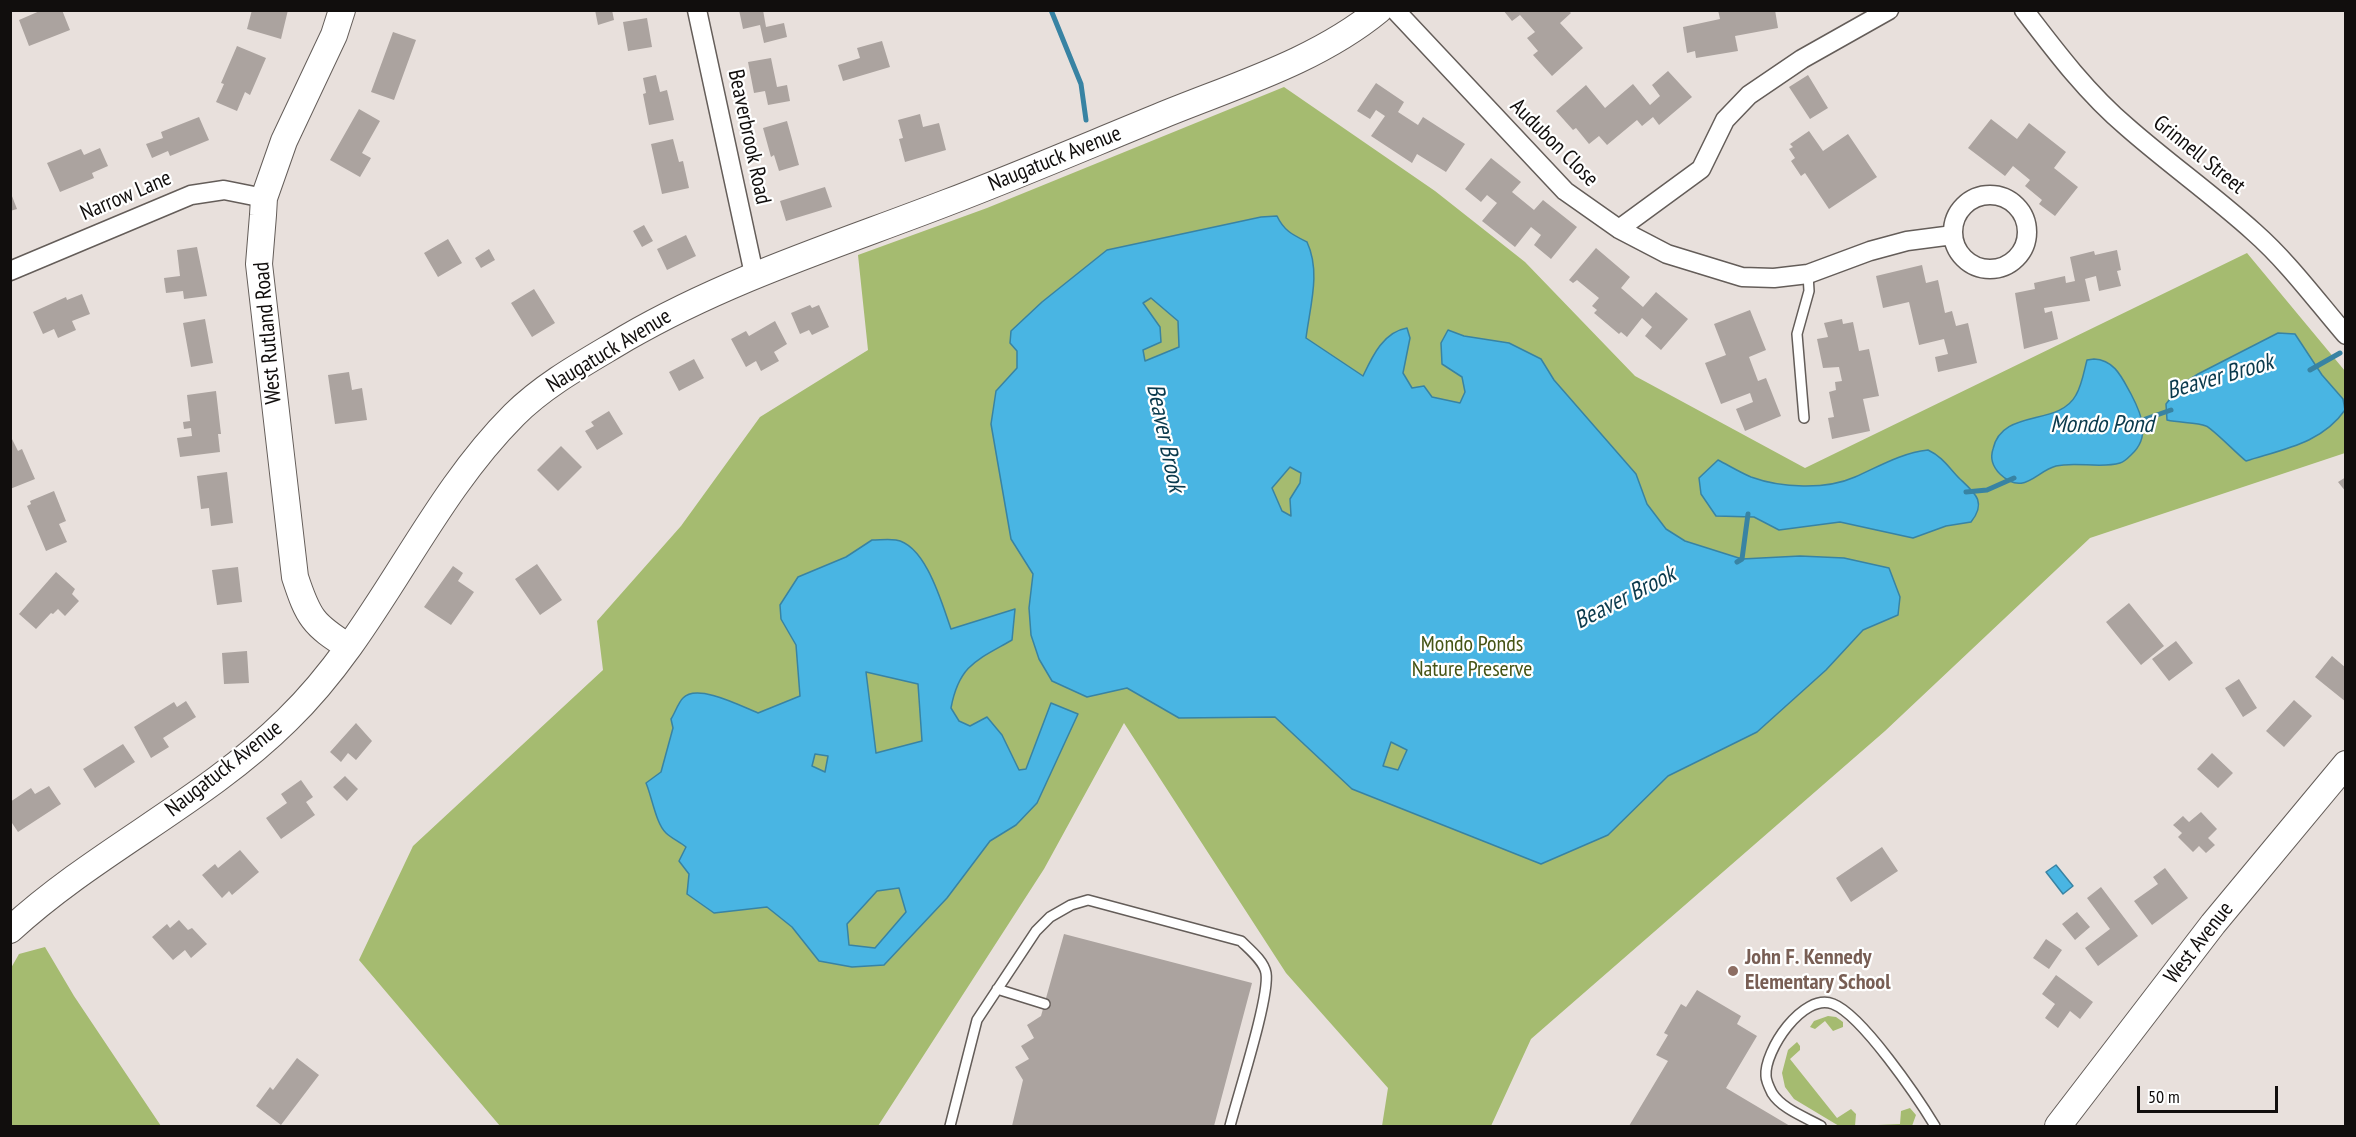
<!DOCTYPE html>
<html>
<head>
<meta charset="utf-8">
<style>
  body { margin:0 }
  #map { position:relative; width:2356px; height:1137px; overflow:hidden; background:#e8e0dc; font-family:"PT Sans Narrow",sans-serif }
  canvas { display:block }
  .frame { position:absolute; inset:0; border:12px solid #110e0d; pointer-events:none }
  .scale { position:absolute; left:2137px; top:1086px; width:141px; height:27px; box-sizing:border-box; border:3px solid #110e0d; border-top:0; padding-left:8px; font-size:18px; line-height:21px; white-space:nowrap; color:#110e0d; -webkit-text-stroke:4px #fff; paint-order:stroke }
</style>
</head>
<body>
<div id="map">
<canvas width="2356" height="1137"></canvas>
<div class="frame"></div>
<div class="scale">50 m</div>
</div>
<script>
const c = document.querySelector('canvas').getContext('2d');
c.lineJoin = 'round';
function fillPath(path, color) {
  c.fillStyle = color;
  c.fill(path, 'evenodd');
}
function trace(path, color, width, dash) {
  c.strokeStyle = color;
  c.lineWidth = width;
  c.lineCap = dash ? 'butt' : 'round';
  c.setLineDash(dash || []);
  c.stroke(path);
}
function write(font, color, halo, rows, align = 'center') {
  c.font = font + ' "PT Sans Narrow",sans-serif';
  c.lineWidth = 4.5;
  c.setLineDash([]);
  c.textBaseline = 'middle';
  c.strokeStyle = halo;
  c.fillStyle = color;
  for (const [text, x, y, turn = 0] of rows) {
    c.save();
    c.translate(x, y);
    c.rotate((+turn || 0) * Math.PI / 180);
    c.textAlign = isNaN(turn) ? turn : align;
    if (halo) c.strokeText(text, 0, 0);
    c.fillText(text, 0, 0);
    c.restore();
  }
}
const green = new Path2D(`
  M1284,87l151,104 90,71 110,114 170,92 442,-215 98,118v82l-255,85 -205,193 -354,308 -40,87h-109l6,-38 -102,-115 -162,-250 -80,146 -166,257h-378l-141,-166 54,-114 190,-176 -6,-49 84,-95 79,-109 108,-67 -10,-95 129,-47z
  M45,947l29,49 87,130h-150v-158l8,-14z
  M1828,1016l8,1 7,5v5l-10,4 -8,-10 -10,8 -5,-2 4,-6z
  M1797,1042l3,4v4l-10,9 47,59 14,-9 5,5 -1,12 45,-2 1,-13 9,-3 6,7 -4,11h-73l-45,-27 -9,-12 -3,-14 6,-23z`);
const water = new Path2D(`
  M1277,216c7,15 16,19 30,26 14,30 3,64 -1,96l57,38c9,-19 20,-44 44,-48l3,10 -7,35 9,15 12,-2 8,11 28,6 5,-11 -3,-15 -20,-13 -1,-21 7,-13 16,6 45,7 32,16 13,21 82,94 11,30 19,25 19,12 57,18 58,-3 44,2 45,10 11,29 -2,18 -35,15 -37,40 -69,62 -89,44 -60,59 -67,29 -189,-75 -77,-72 -96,1 -52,-30 -40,9 -35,-16 -13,-22 -8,-24 -2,-27 4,-34 -22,-35 -20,-115 5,-33 21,-23v-17l-7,-8 1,-12 31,-29 65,-52 154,-33zM1151,298l27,23 1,26 -34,14 -2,-11 18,-8 -1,-15 -17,-24zM1290,467l11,6 -1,10 -10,16 1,17 -9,-5 -10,-23zM1391,742l16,8 -9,20 -15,-4z
  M2278,333l17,1 27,41 21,24 2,11c-23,33 -61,39 -99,51 -9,-7 -34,-33 -40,-35 -9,-4 -26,-3 -39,-6l-1,-16 15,-19 17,-11z
  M2094,359c21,1 28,19 37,35 11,21 20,43 0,61 -3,3 -7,7 -11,8 -20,6 -44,-2 -64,3 -20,5 -32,31 -56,8 -7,-7 -10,-16 -7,-25 9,-41 66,-22 83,-54 6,-10 8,-24 11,-35z
  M1928,450c15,7 21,18 32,29 15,14 27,23 11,43l-25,4 -33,12 -73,-16 -61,8 -25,-13 -38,-1 -15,-22 -2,-16 19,-18c10,5 21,12 33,17 30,11 75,13 104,0 25,-11 46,-24 73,-27z
  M872,540c8,0 16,-1 24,0 30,5 46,64 55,89l64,-20 -3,31c-35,20 -53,25 -61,68l8,13 11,5 17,-9 15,18 17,35 7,-1 25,-66 27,11 -41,89 -21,22 -26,16 -43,57 -63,67 -32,2 -33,-6 -27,-34 -25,-20 -53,6 -27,-19 2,-20 -10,-13 7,-14c-6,-5 -15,-9 -20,-14 -10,-9 -14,-36 -20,-50l15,-11 12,-44 -2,-9c4,-6 7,-16 12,-21 14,-15 58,8 75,15l42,-17 -4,-51 -15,-26 -1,-14 18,-28 48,-20zM866,672l52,12 4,57 -46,12zM815,754l13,2 -3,16 -13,-6zM899,888l7,24 -31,36 -26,-3 -2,-21 30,-33z
  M2056,865l17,21 -10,8 -17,-22z`);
const stream = new Path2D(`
  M1051,10l30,74 5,36
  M2310,370l30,-17
  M2137,422l34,-12
  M1966,492l21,-2 27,-12
  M1737,562l5,-3 6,-45`);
const building = new Path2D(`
  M42,10h20l8,20 -41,16 -10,-26z
  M252,10h36l-7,29 -34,-10z
  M595,10h17l2,10 -16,5z
  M739,10h24l3,17 18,-4 3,14 -23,6 -4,-18 -17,4z
  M1503,10h65l3,3 -11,10 23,25 -31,28 -19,-21 5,-4 -11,-13 8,-6 -15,-17 -8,6z
  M1718,10h57l3,18 -43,8 3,15 -42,7 -1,-7 -8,2 -4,-26 37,-8z
  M647,18l5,29 -24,4 -5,-29z
  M393,32l23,8 -22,60 -23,-8z
  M882,41l8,26 -47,14 -5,-16 22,-7 -3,-10z
  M237,46l29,12 -16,37 -5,-3 -8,19 -21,-9 8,-18 -3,-1z
  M771,58l6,29 10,-2 3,16 -22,4 -3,-14 -11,2 -6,-31z
  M1668,71l24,26 -33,28 -6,-8 -11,9 -5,-6 -30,25 -8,-9 -10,8 -13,-16 -3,2 -17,-19 30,-26 19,23 28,-24 17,21 10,-9 -8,-11z
  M656,75l4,17 7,-2 7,30 -25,5 -6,-31 3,-1 -3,-15z
  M1808,75l20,33 -18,11 -21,-32z
  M1376,83l28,19 -6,10 20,13 5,-8 42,27 -19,28 -29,-18 -5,9 -41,-27 14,-20 -9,-6 -6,9 -13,-8z
  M359,109l21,12 -18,32 9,5 -11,19 -30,-17z
  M920,114l3,13 16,-4 7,27 -41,12 -6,-23 4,-1 -5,-18z
  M199,117l10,23 -39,16 -2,-5 -16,7 -6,-14 17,-6 -2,-6z
  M1991,119l26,20 12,-16 37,29 -12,16 24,19 -23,29 -16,-12 3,-4 -17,-14 5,-6 -17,-14 -8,10 -37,-28z
  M787,121l12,44 -20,6 -5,-16 -3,2 -8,-29z
  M1809,131l14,20 25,-17 29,43 -48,32 -24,-36 -4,3 -10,-15 4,-3 -6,-9 4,-2 -3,-3z
  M673,139l6,23 4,-1 6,27 -27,6 -11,-50z
  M100,148l8,18 -16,7 2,5 -34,14 -13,-29 34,-14 3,6z
  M1491,158l30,24 -9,10 22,18 9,-10 34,27 -26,32 -17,-14 7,-10 -10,-8 -16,20 -33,-26 15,-18 -10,-8 -6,7 -16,-13z
  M825,187l7,20 -46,14 -6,-20z
  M10,191l7,18 -7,2z
  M644,225l9,16 -11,6 -9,-16z
  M686,235l10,21 -29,14 -10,-21z
  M448,239l14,24 -24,14 -14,-24z
  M197,247l10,49 -23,3 -1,-8 -17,2 -2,-15 16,-2 -3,-26z
  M1596,248l34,29 -9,11 22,19 13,-15 32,27 -27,31 -16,-14 7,-9 -10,-9 -15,19 -6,-5 -2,2 -25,-21 3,-3 -5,-4 7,-8 -22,-18 -4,3 -4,-3z
  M489,249l6,11 -14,8 -6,-10z
  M2117,250l4,20 -4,1 4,15 -22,5 -3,-15 -11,3 5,22 -46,7 1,5 7,-2 6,28 -34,10 -9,-56 20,-4 -1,-6 31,-7 1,7 9,-2 -5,-24 24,-6 1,4z
  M1922,265l4,18 12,-3 7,33 7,-2 4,15 12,-3 9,40 -39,9 -3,-15 13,-3 -4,-15 -25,6 -10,-43 -26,6 -7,-32z
  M534,289l21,34 -23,14 -21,-34z
  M82,294l8,20 -18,7 4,9 -18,8 -4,-9 -11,5 -10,-22 33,-15 1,3z
  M810,305l2,3 7,-3 10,22 -17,8 -3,-5 -9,4 -9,-21z
  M1750,310l16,40 -17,7 9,24 8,-3 15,38 -36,15 -9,-22 17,-7 -3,-9 -29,11 -16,-41 21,-8 -12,-31z
  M205,319l8,44 -22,4 -8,-44z
  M1842,319l1,5 10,-2 6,29 10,-2 10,47 -16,3 7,32 -38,8 -4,-21 6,-1 -5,-25 7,-2 -1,-8 7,-1 -3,-14 -16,1 -6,-29 11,-2 -4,-14z
  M775,321l12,23 -13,8 5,9 -18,10 -5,-10 -10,6 -15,-28 15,-8 3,5z
  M694,359l10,19 -25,13 -10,-19z
  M349,372l3,18 10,-2 5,32 -32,4 -7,-49z
  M216,391l5,43h-3l2,18 -40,5 -3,-19 15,-2 -1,-8 -7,1 -1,-7 7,-1 -3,-26z
  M609,411l14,23 -26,16 -12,-19 9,-5 -3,-4z
  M10,435l8,16 4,-2 13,30 -25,10z
  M561,446l21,21 -24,24 -21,-21z
  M227,472l6,51 -22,3 -2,-18 -8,1 -4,-33z
  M2346,477v15l-8,-10z
  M54,491l12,30 -7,3 8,18 -21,9 -19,-45 4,-2 -1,-3z
  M537,564l25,36 -22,15 -25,-36z
  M453,566l10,7 -5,8 16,11 -23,33 -27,-18z
  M238,567l4,35 -25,3 -5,-35z
  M56,572l19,17 -3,5 7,7 -14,15 -7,-7 -5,5 -2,-1 -15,16 -17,-15z
  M2129,603l35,43 -23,19 -35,-43z
  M2176,641l17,22 -24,18 -17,-22z
  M247,651l2,32 -25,1 -2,-31z
  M2332,656l14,12v34l-31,-25z
  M2239,679l18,29 -14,9 -18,-29z
  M2294,700l18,16 -28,31 -18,-16z
  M186,701l10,16 -33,21 6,9 -18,11 -17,-31 40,-25 3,5z
  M356,723l16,18 -16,19 -8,-7 -7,9 -11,-10z
  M123,744l12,18 -40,26 -12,-19z
  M2212,753l21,20 -15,15 -21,-19z
  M345,776l13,13 -11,12 -14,-14z
  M301,780l12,17 -7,5 9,13 -34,24 -15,-21 21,-15 -6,-9z
  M49,786l12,18 -43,28 -8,-12v-18l21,-14 4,6z
  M2201,812l16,17 -9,9 7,7 -9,8 -7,-7 -6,6 -15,-15 4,-4 -9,-8 10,-9 6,6z
  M1882,847l16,24 -47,31 -15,-24z
  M240,850l19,22 -27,23 -3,-4 -7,7 -20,-23 13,-11 3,4z
  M2165,868l23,30 -36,27 -18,-24 24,-17 -5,-7z
  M2101,887l37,49 -40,30 -13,-18 25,-19 -23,-31z
  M2077,912l13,15 -15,13 -13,-16z
  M179,920l9,10 4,-2 15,16 -16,14 -6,-8 -12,10 -21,-23 15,-13 3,4z
  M1064,934l188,49 -38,143h-202l11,-46 -8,-13 14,-8 -8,-13 13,-8 -7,-13 14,-9z
  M2046,939l16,11 -13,19 -16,-11z
  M2056,975l37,27 -13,17 -10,-8 -12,17 -13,-10 10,-14 -13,-10z
  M1697,990l44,26 -4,8 20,12 -31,52 64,38h-161l39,-65 -12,-6 12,-20 -4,-2 17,-29 5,3z
  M297,1058l22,17 -38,50 -25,-19 14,-19 3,3z`);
const lane = new Path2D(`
  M1804,418l-7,-84 12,-43 -1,-17
  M997,989l48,15
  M950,1126l27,-106 59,-89 14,-14 21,-12 17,-5 153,41c8,8 23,20 25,32 4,24 -29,125 -36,153
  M1821,1126c-16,-9 -39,-17 -49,-33 -2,-4 -6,-12 -6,-17 -2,-25 37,-84 67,-72 29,11 85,94 102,122`);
const street = new Path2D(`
  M697,10l57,264
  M1395,10l170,181 54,38 48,25 75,23 32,1 34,-4 62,-23 37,-10 46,-6
  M2024,10c32,42 63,83 103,117 41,36 86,68 127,105 34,30 62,68 92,103
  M1953 232a37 37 0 1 1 74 0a37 37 0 1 1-74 0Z
  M1619,229l82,-60 24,-49 24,-25 53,-36 87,-49
  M10,271l181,-76 33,-5 40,8`);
const secondary = new Path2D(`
  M342,10l-8,25 -50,106 -20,57 -1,17 -4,49 36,313c13,40 18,48 54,70
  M10,930c86,-79 194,-128 277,-210 92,-89 137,-215 227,-305 32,-32 74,-54 112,-77 102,-59 211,-93 320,-135 71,-27 141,-57 212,-86 75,-31 158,-55 221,-107
  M2058,1126l155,-202 133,-160`);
const markers = [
  [1733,971,6,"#8d6e63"]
];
const streetNames = [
  ["Beaverbrook Road",749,137,78],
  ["Audubon Close",1554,143,45],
  ["Grinnell Street",2199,155,39],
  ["Naugatuck Avenue",1055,159,-22],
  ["Narrow Lane",126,196,-23],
  ["West Rutland Road",268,333,-95],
  ["Naugatuck Avenue",609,351,-31],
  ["Naugatuck Avenue",224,769,-38],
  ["West Avenue",2199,943,-52]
];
const parkNames = [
  ["Mondo Ponds",1472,645],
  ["Nature Preserve",1472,670]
];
const educationNames = [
  ["John F. Kennedy",1745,958],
  ["Elementary School",1745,983]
];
const waterNames = [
  ["Beaver Brook",2220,377,-16],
  ["Mondo Pond",2102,425],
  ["Beaver Brook",1165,438,78],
  ["Beaver Brook",1625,598,-27]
];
fillPath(green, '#a5bb70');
fillPath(water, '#49b5e3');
trace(water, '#3883a3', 1.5);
trace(stream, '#3883a3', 5);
fillPath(building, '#aba39f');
trace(lane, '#645d59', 12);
trace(street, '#645d59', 21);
trace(secondary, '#645d59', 28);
trace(lane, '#fff', 9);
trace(street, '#fff', 18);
trace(secondary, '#fff', 26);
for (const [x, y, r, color] of markers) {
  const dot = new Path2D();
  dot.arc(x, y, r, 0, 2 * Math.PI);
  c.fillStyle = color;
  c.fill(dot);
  trace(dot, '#fff', 2);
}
write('22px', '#110e0d', '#fff', streetNames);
write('22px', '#455415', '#fff', parkNames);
write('bold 22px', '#785e54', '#fff', educationNames, 'left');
write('italic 24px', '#0a3a4d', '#fff', waterNames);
</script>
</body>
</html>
